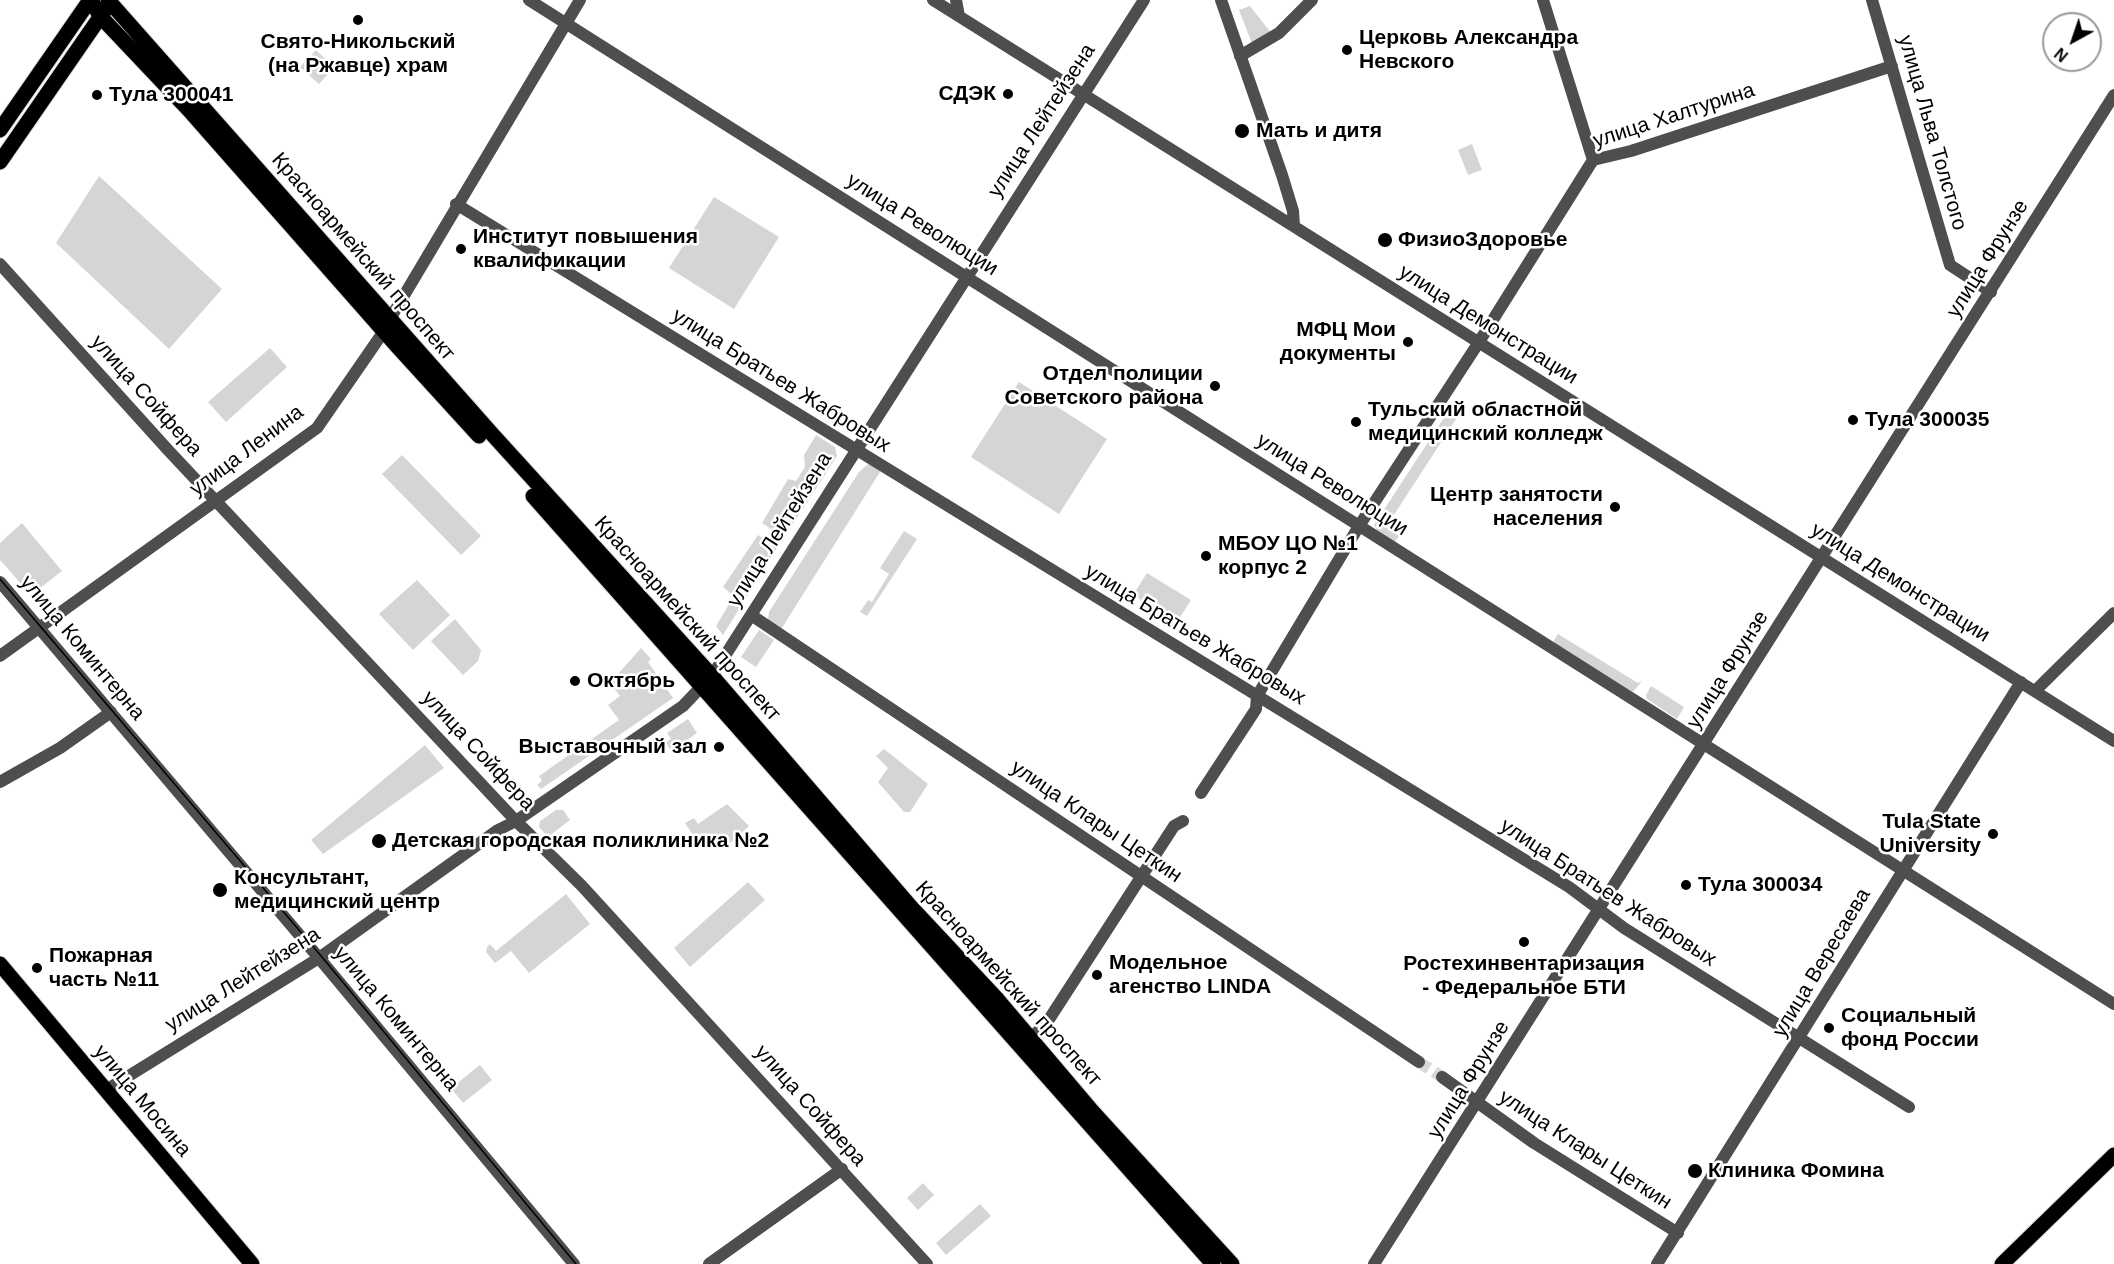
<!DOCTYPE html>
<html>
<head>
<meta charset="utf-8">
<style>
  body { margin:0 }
  #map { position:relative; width:2114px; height:1264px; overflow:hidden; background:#fff; font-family:Arial,sans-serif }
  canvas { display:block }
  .north { position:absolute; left:2042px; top:12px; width:60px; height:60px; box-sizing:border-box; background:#fff; border:2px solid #999; border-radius:50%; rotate:220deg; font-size:16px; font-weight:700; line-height:24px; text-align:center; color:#000 }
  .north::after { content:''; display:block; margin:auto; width:21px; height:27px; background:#000; clip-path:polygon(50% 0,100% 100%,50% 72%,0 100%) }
</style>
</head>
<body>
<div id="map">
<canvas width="2114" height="1264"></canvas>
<div class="north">N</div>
</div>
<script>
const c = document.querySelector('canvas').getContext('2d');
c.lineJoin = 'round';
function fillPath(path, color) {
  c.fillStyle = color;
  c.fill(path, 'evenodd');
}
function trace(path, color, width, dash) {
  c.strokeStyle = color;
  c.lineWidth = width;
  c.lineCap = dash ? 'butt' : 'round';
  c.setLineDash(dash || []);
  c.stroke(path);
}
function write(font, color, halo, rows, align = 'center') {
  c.font = font + ' Arial,sans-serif';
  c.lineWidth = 5;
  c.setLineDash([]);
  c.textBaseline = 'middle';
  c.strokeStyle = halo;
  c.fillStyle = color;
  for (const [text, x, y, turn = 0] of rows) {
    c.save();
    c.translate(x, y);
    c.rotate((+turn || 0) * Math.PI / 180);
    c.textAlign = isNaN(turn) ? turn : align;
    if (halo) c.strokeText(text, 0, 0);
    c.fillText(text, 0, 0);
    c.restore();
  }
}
const green = new Path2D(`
  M1250,6l22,28 -19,12 -14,-36z
  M316,50l18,17 -15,17 -19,-17z
  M1472,144l10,26 -14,5 -10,-25z
  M99,176l123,113 -53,60 -113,-106z
  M714,197l65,40 -45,72 -65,-41z
  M270,348l17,19 -61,55 -18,-20z
  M1019,382l88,57 -48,75 -88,-57z
  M1451,407l9,6 -70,108 13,9 -8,12 -18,-12 -3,-5z
  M816,435l19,12 2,9 -51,79 -4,1 -20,-13 26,-44 8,2 9,-14 -1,-12z
  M402,455l79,81 -20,19 -79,-81z
  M868,464l13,6 -1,2 -100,159 -12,-11 1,-8 90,-140z
  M22,523l40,48 -31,24 -31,-35v-17z
  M904,531l13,8 -50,77 -7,-4 8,-12 4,2 17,-28 -9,-6z
  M758,535l19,13 -54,87 -7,-9 18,-30 -11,-9z
  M1147,573l44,27 -14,22 -44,-27z
  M417,580l33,35 -37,35 -34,-36z
  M455,619l26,31 -3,11 -15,14 -32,-34z
  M759,630l15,10 -18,27 -15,-10z
  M1558,634l80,49 4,-2 -9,11 -80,-50z
  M641,648l10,11 -3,3 25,36 -132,91 -4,-4 5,-4 -3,-5 80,-56 -11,-15 12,-9 -10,-13z
  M1651,686l33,21 -7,12 -30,-20 -1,-4z
  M688,719l9,14 -26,18 -5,-9 5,-3 -4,-6z
  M425,745l19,23 -121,86 -12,-14z
  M884,749l44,35 -18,28h-6l-26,-30 10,-14 -12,-12z
  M727,804l22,22 -20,18 -25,-11 -9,5 -10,-15 9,-5 4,6z
  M556,810h7l7,10 -22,17 -9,-10 1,-6z
  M748,882l17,18 -75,67 -16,-19z
  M566,894l24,30 -61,49 -18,-22 -16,12 -9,-11 1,-5 3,-3 6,7z
  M480,1065l12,15 -29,23 -12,-15z
  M923,1183l11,12 -16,15 -11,-12z
  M980,1204l11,12 -45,39 -10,-12z`);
const minorTunnel = new Path2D(`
  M1419,1062l23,15`);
const minor = new Path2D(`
  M529,0l1585,1004
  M933,0l1181,741
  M956,0l3,16
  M1221,0l61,175 11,36 1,15
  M1543,0l50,160
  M1872,0l78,265 41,27
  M1240,56l39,-23 33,-33
  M456,204l1113,683 55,41 285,179
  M0,264l168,186 348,371 66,65 345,378
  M390,319l190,-319
  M0,582l319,376 255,306
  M751,615l668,447
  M0,656l317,-228 67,-97
  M712,676l432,-676
  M2035,691l79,-78
  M0,782l60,-34 51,-36
  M1201,793l55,-84 1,-13 102,-170 120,-184 114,-182 38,-9 261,-85
  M1031,1038l15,-14 128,-198 9,-5
  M1442,1077l92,66 144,90
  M106,1090l213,-132 179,-128 18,-9 167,-115 19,-20
  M709,1264l133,-95
  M1374,1264l740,-1169
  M1657,1264l364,-582`);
const major = new Path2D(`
  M91,0l9,16 89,94 207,235 83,91
  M108,0l384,434 220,242 198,230 88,94 95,112 139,152
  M0,130l90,-130
  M0,162l105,-152
  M533,496l680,768
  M0,964l252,300
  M2002,1264l112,-109`);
const tram = new Path2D(`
  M0,151l104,-151
  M0,579l322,378 254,307`);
const markers = [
  [358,20,6,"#000"],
  [1347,50,6,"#000"],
  [1008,94,6,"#000"],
  [97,95,6,"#000"],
  [1242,131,8,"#000"],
  [1385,240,8,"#000"],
  [461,249,6,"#000"],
  [1408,342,6,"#000"],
  [1215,386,6,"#000"],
  [1853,420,6,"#000"],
  [1356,422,6,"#000"],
  [1615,507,6,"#000"],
  [1206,556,6,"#000"],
  [575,681,6,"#000"],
  [719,747,6,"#000"],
  [1993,834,6,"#000"],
  [379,841,8,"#000"],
  [1686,885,6,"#000"],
  [220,890,8,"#000"],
  [1524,942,6,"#000"],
  [37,968,6,"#000"],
  [1097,975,6,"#000"],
  [1829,1028,6,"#000"],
  [1695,1171,8,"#000"]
];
const poiNames = [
  ["Церковь Александра",1359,38],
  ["Невского",1359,62],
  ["Свято-Никольский",358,42,"center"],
  ["(на Ржавце) храм",358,66,"center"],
  ["СДЭК",996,94,"right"],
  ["Тула 300041",109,95],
  ["Мать и дитя",1256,131],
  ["Институт повышения",473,237],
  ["квалификации",473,261],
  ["ФизиоЗдоровье",1398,240],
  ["МФЦ Мои",1396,330,"right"],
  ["документы",1396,354,"right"],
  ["Отдел полиции",1203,374,"right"],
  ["Советского района",1203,398,"right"],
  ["Тульский областной",1368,410],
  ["медицинский колледж",1368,434],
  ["Тула 300035",1865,420],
  ["Центр занятости",1603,495,"right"],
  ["населения",1603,519,"right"],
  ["МБОУ ЦО №1",1218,544],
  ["корпус 2",1218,568],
  ["Октябрь",587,681],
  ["Выставочный зал",707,747,"right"],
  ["Tula State",1981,822,"right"],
  ["University",1981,846,"right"],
  ["Детская городская поликлиника №2",392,841],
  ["Консультант,",234,878],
  ["медицинский центр",234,902],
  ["Тула 300034",1698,885],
  ["Пожарная",49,956],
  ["часть №11",49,980],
  ["Модельное",1109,963],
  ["агенство LINDA",1109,987],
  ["Ростехинвентаризация",1524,964,"center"],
  ["- Федеральное БТИ",1524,988,"center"],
  ["Социальный",1841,1016],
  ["фонд России",1841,1040],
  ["Клиника Фомина",1708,1171]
];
const streetNames = [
  ["улица Халтурина",1674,116,-18],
  ["улица Лейтейзена",1042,121,-57],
  ["улица Льва Толстого",1932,133,74],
  ["улица Революции",922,225,32],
  ["Красноармейский проспект",363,257,49],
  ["улица Фрунзе",1988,259,-58],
  ["улица Демонстрации",1488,325,32],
  ["улица Братьев Жабровых",781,381,32],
  ["улица Сойфера",146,396,48],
  ["улица Ленина",247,451,-37],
  ["улица Революции",1332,485,32],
  ["улица Лейтейзена",780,530,-58],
  ["улица Демонстрации",1900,583,32],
  ["Красноармейский проспект",687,619,48],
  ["улица Братьев Жабровых",1195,635,31],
  ["улица Коминтерна",82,648,50],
  ["улица Фрунзе",1728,670,-58],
  ["улица Сойфера",478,751,47],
  ["улица Клары Цеткин",1096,822,34],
  ["улица Братьев Жабровых",1608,893,33],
  ["улица Вересаева",1822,963,-59],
  ["улица Лейтейзена",243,980,-32],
  ["Красноармейский проспект",1008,984,48],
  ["улица Коминтерна",396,1019,50],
  ["улица Фрунзе",1469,1080,-58],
  ["улица Мосина",142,1101,50],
  ["улица Сойфера",810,1106,48],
  ["улица Клары Цеткин",1585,1150,33]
];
fillPath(green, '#d5d5d5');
trace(minorTunnel, '#d9d9d9', 12, [12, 6]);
trace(major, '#dbdbdb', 17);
trace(minor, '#4e4e4e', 12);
trace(major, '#000', 15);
trace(tram, '#000', 1.5);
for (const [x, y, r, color] of markers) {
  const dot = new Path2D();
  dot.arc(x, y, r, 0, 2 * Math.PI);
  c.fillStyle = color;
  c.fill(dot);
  trace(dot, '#fff', 2);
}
write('bold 21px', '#000', '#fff', poiNames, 'left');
write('21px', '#000', '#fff', streetNames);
</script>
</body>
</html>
